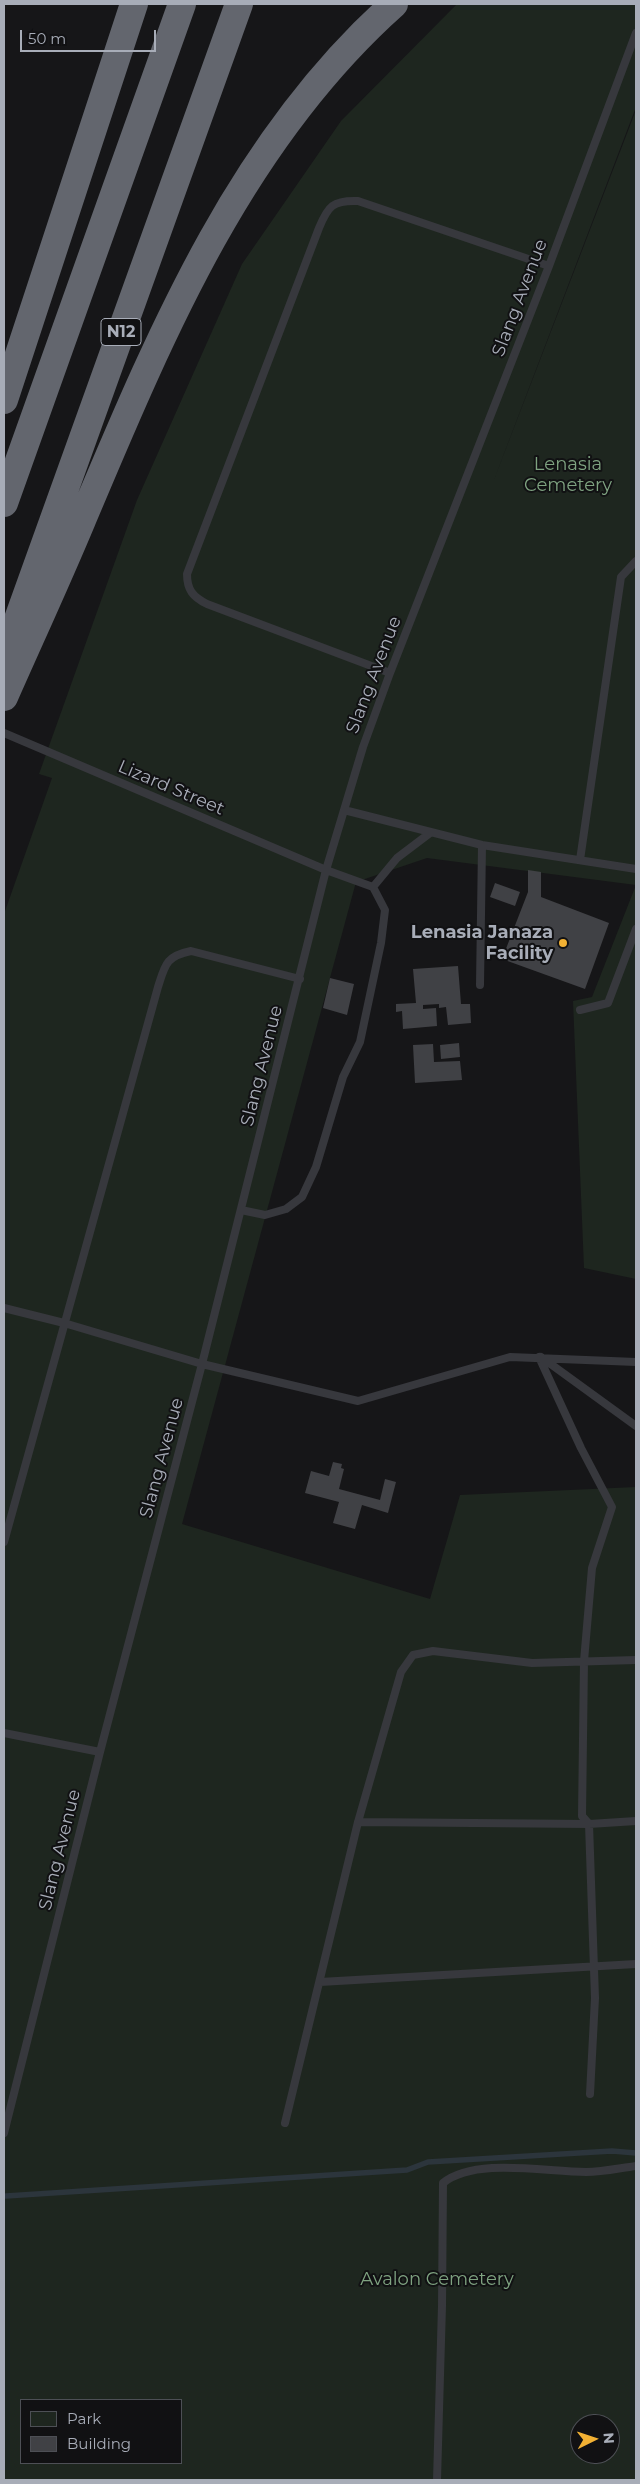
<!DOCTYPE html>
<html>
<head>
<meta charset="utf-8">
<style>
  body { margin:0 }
  #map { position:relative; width:640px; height:2484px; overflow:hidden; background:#161618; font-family:Montserrat,sans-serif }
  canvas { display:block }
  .frame { position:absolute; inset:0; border:5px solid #a8adb8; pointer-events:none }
  .legend { position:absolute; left:20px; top:2399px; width:162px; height:65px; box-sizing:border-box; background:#111113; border:1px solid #4d4f55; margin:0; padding:6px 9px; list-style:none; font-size:15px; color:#a8adb8 }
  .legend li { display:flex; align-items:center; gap:10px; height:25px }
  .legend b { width:25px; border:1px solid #4d4f55 }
  .north { position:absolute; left:570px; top:2414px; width:50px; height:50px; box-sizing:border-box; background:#111113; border:1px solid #4d4f55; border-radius:50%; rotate:86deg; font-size:14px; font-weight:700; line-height:20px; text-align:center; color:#a8adb8 }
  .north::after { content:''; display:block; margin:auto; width:18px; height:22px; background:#f2b134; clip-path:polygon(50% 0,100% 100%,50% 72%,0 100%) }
  .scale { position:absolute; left:20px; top:30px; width:136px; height:22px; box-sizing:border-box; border:2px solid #a8adb8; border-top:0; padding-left:6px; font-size:15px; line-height:18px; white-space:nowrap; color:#a8adb8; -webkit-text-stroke:4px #111113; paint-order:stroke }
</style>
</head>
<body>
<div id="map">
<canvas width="640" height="2484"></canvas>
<div class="frame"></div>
<ul class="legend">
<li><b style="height:14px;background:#1e261f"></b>Park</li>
<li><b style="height:14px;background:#404145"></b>Building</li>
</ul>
<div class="north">N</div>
<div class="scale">50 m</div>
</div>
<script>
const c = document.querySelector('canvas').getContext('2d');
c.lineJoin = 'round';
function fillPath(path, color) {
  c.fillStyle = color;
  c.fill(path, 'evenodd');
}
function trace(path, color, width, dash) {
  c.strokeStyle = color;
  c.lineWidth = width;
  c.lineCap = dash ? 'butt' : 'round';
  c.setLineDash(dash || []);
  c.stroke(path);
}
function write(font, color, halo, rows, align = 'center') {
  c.font = font + ' Montserrat,sans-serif';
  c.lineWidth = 4;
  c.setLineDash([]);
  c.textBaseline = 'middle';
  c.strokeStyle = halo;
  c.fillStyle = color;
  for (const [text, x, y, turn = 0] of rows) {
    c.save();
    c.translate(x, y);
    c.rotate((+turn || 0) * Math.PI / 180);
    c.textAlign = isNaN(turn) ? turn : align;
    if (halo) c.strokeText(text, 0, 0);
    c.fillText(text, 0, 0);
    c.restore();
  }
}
const green = new Path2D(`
  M457,4h179v103l-144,378 144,-375v1169l-52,-11 -11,-267 19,-4 44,-112 -209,-27 -71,24 -174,642 248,75 30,-104 176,-8v993h-632v-1566l48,-136 -13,-4 98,-274 105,-236 99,-143zM21,2400h160v63h-160zM580,2424h30v30h-30z`);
const stream = new Path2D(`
  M6,2196l401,-26 21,-8 184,-11 24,2`);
const building = new Path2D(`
  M528,870l13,2v25l68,26 -24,66 -83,-30 26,-67z
  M495,883l25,9 -5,14 -25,-9z
  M458,966l3,38h9l1,19 -23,2 -2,-18 -7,1v-4l-16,1v4l13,-1 1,18 -34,3 -1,-18 -6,1v-8l20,-1 -3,-34z
  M330,978l24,6 -7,31 -24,-7z
  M459,1043l1,14 -19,2 -1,-14z
  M433,1044l1,18 26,-1 2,19 -47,3 -2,-38z
  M333,1462l9,2 -1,4 3,1 -5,20 41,11 5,-21 11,3 -8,31 -26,-8 -7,24 -22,-6 6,-21 -34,-9 6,-22 18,5z`);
const service = new Path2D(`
  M390,673l-183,-69c-14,-7 -20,-14 -20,-30l132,-346c9,-22 14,-28 39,-27l191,65
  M4,733l322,137 47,17 12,23 -4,33 -21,99 -17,35 -27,90 -14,30 -16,12 -21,6 -24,-5
  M344,810l138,35 154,24
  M580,860l41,-283 15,-16
  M373,887l24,-29 33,-25
  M480,985l2,-140
  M580,1010l28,-7 28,-74
  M4,1308l60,15 138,41 156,37 152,-44 126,5
  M539,1357l42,91 31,59 -20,61 -8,93 -2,155 7,8 6,174 -5,96
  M541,1357l95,69
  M4,1542l154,-555c7,-22 8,-31 33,-36l109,28
  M4,1733l96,19
  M358,1822l231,2 47,-3
  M320,1982l316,-18
  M285,2123l73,-301 43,-150 12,-17 20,-4 99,12 104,-3
  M4,2133l96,-381 102,-388 124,-494 37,-123 27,-74 159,-407 87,-233
  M437,2480l5,-174 1,-123c33,-26 102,-11 143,-11 17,0 34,-4 50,-6`);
const motorway = new Path2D(`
  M4,400l130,-396
  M4,503l178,-499
  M8,647l231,-643
  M4,697c26,-59 53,-117 78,-177 78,-185 158,-379 312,-516`);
const markers = [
  [563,943,5,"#f2b134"]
];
const shields = [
  [121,332,40]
];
const shieldNames = [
  ["N12",121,332]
];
const streetNames = [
  ["Slang Avenue",520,298,-69],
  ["Slang Avenue",374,675,-69],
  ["Lizard Street",171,788,23],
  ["Slang Avenue",262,1066,-76],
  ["Slang Avenue",162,1458,-75],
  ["Slang Avenue",60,1850,-76]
];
const parkNames = [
  ["Lenasia",568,465],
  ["Cemetery",568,486],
  ["Avalon Cemetery",437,2280]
];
const poiNames = [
  ["Lenasia Janaza",553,933],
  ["Facility",553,954]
];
fillPath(green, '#1e261f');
trace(stream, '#2c353c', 5.5);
fillPath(building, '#404145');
trace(service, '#37383d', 8);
trace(motorway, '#63666e', 28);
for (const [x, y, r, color] of markers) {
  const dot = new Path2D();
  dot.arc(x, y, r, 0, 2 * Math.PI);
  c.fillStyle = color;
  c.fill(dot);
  trace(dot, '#111113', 2);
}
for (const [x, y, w] of shields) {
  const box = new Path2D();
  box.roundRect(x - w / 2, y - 13.5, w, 27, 4);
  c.fillStyle = '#111113';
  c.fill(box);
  trace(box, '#a8adb8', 1);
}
write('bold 16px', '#a8adb8', null, shieldNames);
write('18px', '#a8adb8', '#111113', streetNames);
write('18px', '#7fa381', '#111113', parkNames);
write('bold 18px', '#a8adb8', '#111113', poiNames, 'right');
</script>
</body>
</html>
